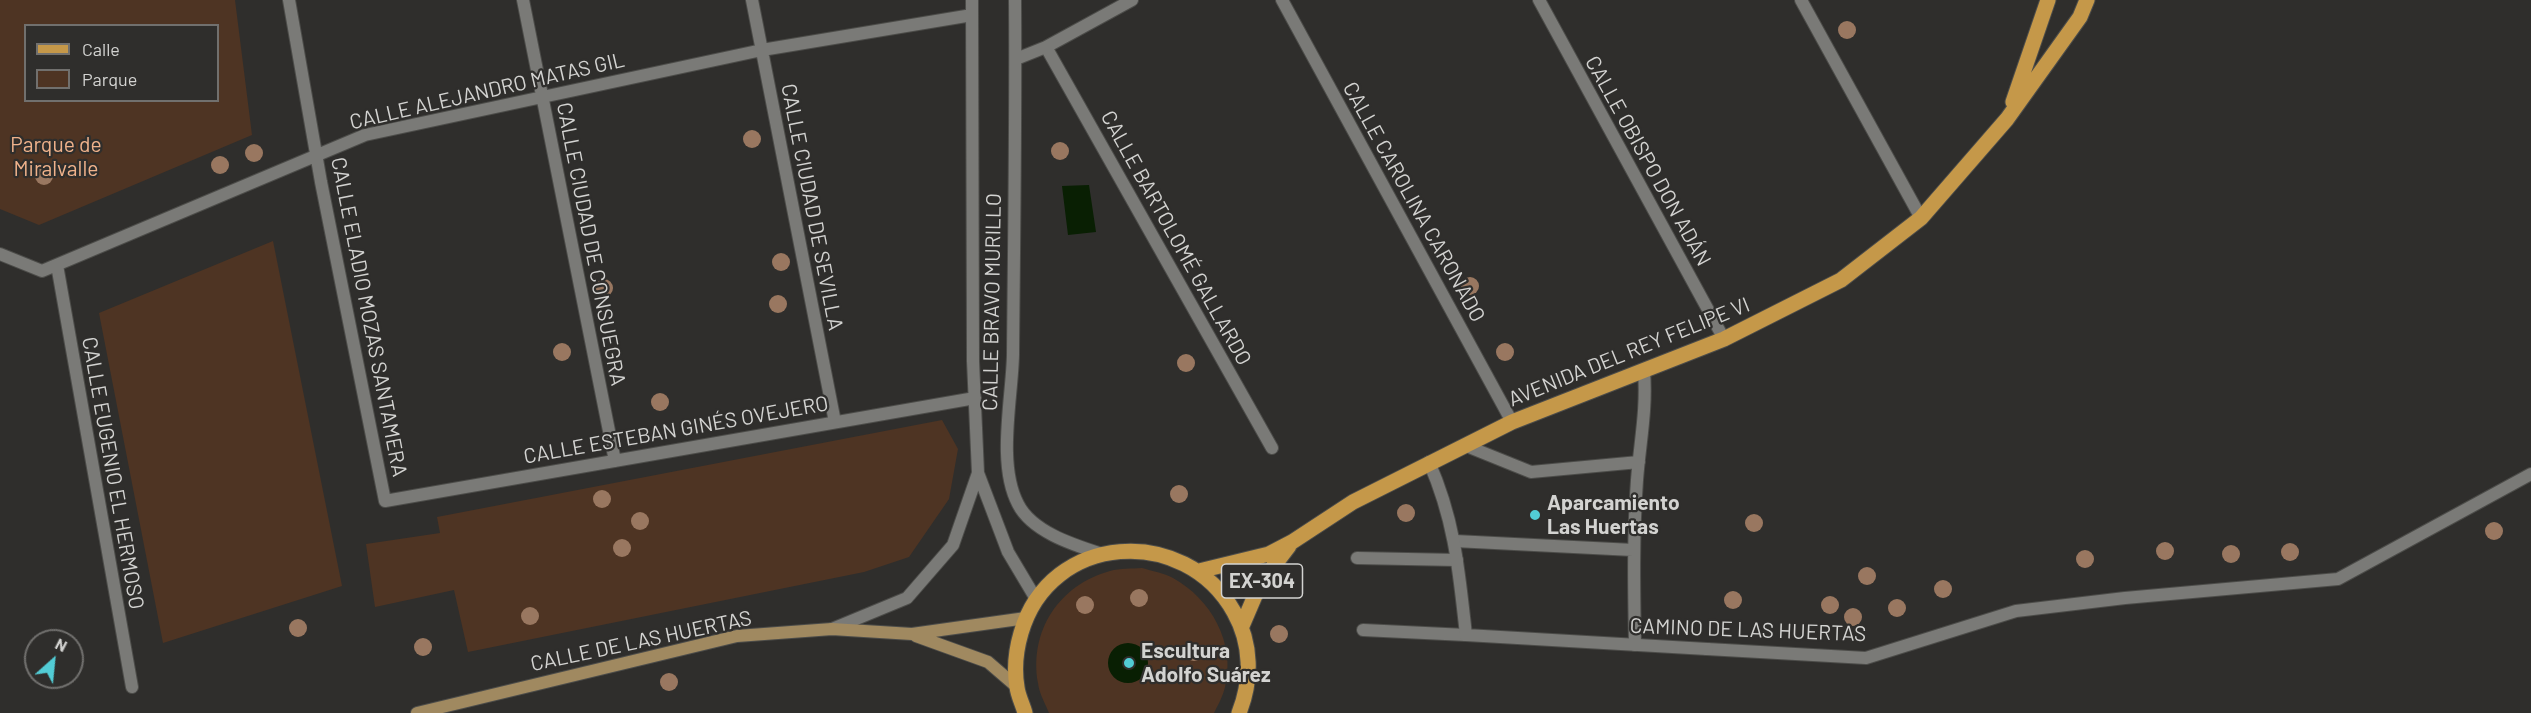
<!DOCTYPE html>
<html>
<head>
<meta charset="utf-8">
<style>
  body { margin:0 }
  #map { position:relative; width:2531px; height:713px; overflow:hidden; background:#2f2e2c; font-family:Barlow,sans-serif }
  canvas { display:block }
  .legend { position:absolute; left:24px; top:24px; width:195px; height:78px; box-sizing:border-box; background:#2f2e2c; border:2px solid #71706e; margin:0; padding:8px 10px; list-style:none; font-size:18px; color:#d3d3d1 }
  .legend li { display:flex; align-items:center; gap:12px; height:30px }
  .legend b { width:30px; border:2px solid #71706e }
  .north { position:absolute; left:24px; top:629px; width:60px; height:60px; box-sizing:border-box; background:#2f2e2c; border:2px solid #71706e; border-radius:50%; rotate:27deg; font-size:16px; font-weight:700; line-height:24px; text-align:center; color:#d3d3d1 }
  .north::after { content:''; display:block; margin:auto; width:21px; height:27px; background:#52ccd5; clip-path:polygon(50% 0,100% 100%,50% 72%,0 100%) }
</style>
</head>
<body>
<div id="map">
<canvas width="2531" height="713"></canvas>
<ul class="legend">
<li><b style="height:8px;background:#c59849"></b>Calle</li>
<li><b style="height:16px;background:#4e3423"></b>Parque</li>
</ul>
<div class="north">N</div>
</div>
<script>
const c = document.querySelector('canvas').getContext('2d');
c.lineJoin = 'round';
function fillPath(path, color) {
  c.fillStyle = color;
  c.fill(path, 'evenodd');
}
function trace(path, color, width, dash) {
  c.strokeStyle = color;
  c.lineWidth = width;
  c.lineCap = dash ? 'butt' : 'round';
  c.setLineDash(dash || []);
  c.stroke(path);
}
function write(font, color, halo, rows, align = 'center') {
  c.font = font + ' Barlow,sans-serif';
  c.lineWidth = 4.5;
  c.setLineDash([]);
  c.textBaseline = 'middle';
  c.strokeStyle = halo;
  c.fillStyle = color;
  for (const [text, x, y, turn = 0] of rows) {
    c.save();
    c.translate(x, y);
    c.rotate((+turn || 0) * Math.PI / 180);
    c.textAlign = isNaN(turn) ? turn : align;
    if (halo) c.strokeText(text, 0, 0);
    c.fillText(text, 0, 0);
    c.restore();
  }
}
const green = new Path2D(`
  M0,0h235l17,135 -213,90 -39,-16zM26,26h192v74h-192z
  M273,241l69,345 -179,57 -64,-330z
  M942,420l16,29 -9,50 -40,58 -45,15 -396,80 -14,-62 -79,17 -9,-63 74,-11 -3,-16z
  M1142,568c10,3 22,5 31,10 38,21 63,65 52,109 -2,9 -7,18 -11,26h-165c-4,-10 -10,-20 -11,-30 -9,-52 21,-98 72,-112 10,-3 22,-2 32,-3z`);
const water = new Path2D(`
  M1089,185l7,47 -28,3 -6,-49z
  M1108 663a20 20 0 1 1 40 0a20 20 0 1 1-40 0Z`);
const lane = new Path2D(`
  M1464,445l67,27 108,-10
  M1455,541l178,9
  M1357,558l100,2
  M1363,630l103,5
  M1635,645c-1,-56 -2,-110 2,-165 3,-39 10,-70 7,-109
  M1707,649l159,9 150,-47 109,-13 213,-19 193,-105`);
const street = new Path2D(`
  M289,0l32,182 64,319 590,-103
  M523,0l92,461
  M752,0l83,422
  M972,0l1,361 5,112 30,79 28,47
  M1015,0c1,118 -1,237 -2,355 -1,44 -16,109 5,149 14,28 56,41 84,50
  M1282,0l230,422
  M1539,0l185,339
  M1801,0l120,218
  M1046,47l226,401
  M1016,59l30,-12 86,-47
  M0,254l42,17 323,-136 397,-85 210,-35
  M57,265l75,422
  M1429,462c26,59 30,110 37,173l241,14
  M832,629l75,-31 46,-53 25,-72`);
const secondary = new Path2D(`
  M916,636l72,26 29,25
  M417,713l320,-77 95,-7 80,5 114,-16`);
const primary = new Path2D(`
  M2013,102l35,-102
  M1199,571l70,-17 23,-12 61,-40 159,-80 212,-83 117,-59 80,-62 86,-99 73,-102 7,-17
  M1242,626l18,-42 29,-38
  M1025,713c-2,-8 -7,-17 -8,-26 -3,-18 -1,-37 4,-54 29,-101 164,-109 213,-21 18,32 18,68 5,101`);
const trees = [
  [1847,30],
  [752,139],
  [1060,151],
  [254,153],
  [220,165],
  [44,176],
  [781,262],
  [1470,286],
  [604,288],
  [778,304],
  [562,352],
  [1505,352],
  [1186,363],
  [660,402],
  [1179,494],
  [602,499],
  [1406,513],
  [640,521],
  [1754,523],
  [2494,531],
  [622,548],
  [2165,551],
  [2290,552],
  [2231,554],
  [2085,559],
  [1867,576],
  [1943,589],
  [1139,598],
  [1733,600],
  [1085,605],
  [1830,605],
  [1897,608],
  [530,616],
  [1853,617],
  [298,628],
  [1279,634],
  [423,647],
  [1194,652],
  [669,682]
];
const markers = [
  [1535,515,6,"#52ccd5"],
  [1129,663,6,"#52ccd5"]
];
const shields = [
  [1262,581,81]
];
const shieldNames = [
  ["EX-304",1262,581]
];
const streetNames = [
  ["CALLE ALEJANDRO MATAS GIL",487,91,-13],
  ["CALLE OBISPO DON ADÁN",1648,161,61],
  ["CALLE CAROLINA CARONADO",1414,202,61],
  ["CALLE CIUDAD DE SEVILLA",812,207,79],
  ["CALLE BARTOLOMÉ GALLARDO",1176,238,61],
  ["CALLE CIUDAD DE CONSUEGRA",591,244,79],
  ["CALLE BRAVO MURILLO",992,302,-89],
  ["CALLE ELADIO MOZAS SANTAMERA",369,317,79],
  ["AVENIDA DEL REY FELIPE VI",1629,352,-22],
  ["CALLE ESTEBAN GINÉS OVEJERO",676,430,-10],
  ["CALLE EUGENIO EL HERMOSO",113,473,80],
  ["CAMINO DE LAS HUERTAS",1748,630,2],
  ["CALLE DE LAS HUERTAS",641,641,-12]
];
const parkNames = [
  ["Parque de",56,145],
  ["Miralvalle",56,169]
];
const poiNames = [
  ["Aparcamiento",1547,503],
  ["Las Huertas",1547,527],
  ["Escultura",1141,651],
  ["Adolfo Suárez",1141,675]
];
fillPath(green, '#4e3423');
fillPath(water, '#091f03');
trace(lane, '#4c4c49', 14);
trace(street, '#4c4c49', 14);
trace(secondary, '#4c4c49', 14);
trace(primary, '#4c4c49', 17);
trace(lane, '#7a7a77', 12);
trace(street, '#7a7a77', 12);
trace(secondary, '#a08960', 12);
trace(primary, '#c59849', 15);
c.fillStyle = '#997760';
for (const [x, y] of trees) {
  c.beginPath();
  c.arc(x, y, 9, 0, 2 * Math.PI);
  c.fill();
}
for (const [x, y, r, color] of markers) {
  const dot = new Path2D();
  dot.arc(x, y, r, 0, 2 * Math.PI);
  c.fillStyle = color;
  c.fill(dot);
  trace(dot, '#2f2e2c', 2);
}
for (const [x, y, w] of shields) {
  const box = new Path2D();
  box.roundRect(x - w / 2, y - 17, w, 34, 4.5);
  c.fillStyle = '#2f2e2c';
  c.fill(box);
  trace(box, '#d3d3d1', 1.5);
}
write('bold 20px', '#d3d3d1', null, shieldNames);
write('21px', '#d3d3d1', '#2f2e2c', streetNames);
write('21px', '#efb28b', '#2f2e2c', parkNames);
write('bold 21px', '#d3d3d1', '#2f2e2c', poiNames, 'left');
</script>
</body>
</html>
